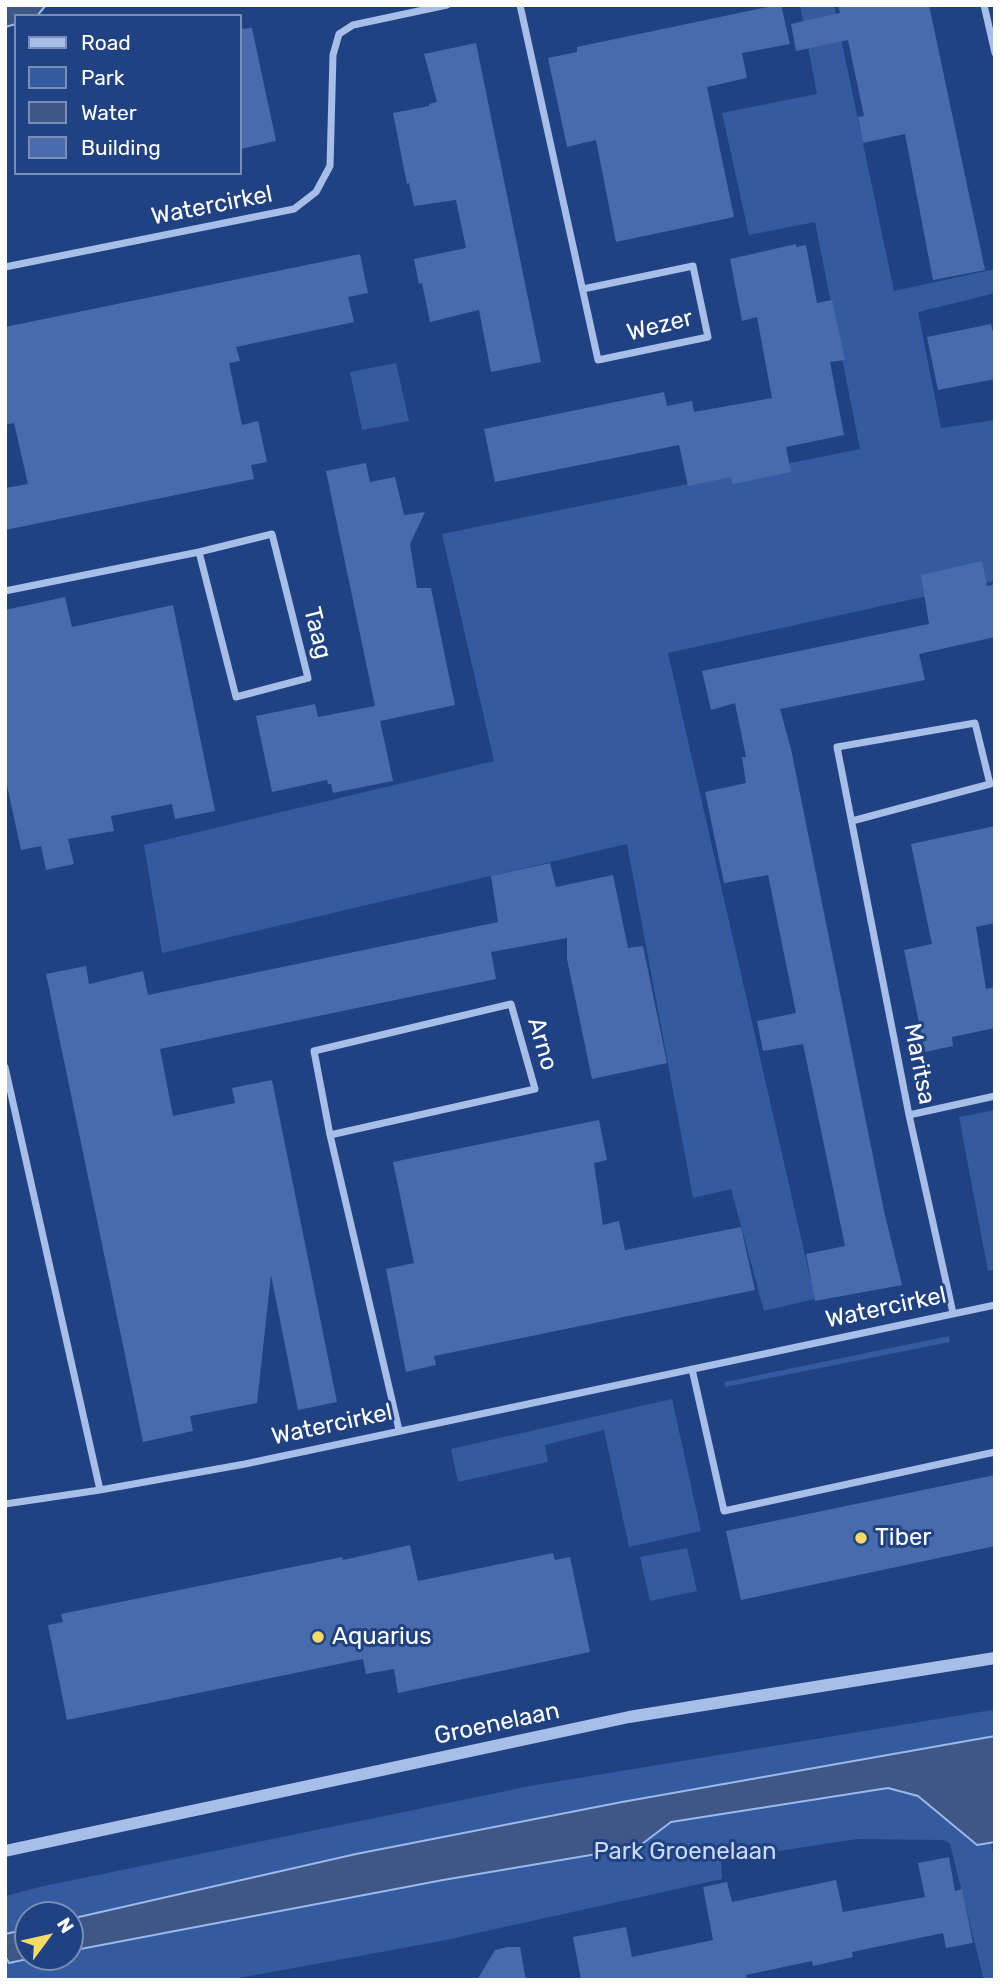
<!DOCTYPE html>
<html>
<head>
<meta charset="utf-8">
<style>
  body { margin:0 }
  #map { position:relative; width:1000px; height:1985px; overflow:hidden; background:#204282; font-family:Rubik,sans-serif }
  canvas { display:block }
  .frame { position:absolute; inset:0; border:7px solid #fff; pointer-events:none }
  .legend { position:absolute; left:14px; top:14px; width:228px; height:161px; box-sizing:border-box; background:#204282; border:2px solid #798eb4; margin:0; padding:9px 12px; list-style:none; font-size:21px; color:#fff }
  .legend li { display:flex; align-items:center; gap:14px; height:35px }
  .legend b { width:35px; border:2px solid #798eb4 }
  .north { position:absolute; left:14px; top:1901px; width:70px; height:70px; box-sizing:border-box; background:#204282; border:2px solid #798eb4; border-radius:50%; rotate:57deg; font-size:19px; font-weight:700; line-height:28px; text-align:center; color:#fff }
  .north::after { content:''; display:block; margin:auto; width:24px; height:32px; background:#f6da68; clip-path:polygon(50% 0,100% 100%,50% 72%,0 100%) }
</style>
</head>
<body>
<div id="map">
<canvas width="1000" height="1985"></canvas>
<div class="frame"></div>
<ul class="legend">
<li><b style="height:9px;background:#a7bee8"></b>Road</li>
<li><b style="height:19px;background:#345aa0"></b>Park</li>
<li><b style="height:19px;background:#3f5787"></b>Water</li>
<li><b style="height:19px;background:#496bab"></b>Building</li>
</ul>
<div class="north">N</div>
</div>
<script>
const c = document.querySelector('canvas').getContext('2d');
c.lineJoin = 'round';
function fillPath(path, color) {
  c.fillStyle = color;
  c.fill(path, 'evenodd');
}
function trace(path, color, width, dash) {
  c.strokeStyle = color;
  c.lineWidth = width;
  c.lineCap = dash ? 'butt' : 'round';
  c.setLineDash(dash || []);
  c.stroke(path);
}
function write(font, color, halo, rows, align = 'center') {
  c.font = font + ' Rubik,sans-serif';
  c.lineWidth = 6;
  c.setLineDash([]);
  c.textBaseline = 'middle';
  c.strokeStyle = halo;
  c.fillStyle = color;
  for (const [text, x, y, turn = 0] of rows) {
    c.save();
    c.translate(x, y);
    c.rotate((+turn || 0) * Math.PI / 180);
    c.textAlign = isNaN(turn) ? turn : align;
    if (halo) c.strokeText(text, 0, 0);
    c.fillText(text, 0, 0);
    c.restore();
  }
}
const green = new Path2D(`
  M800,5h34l60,286 101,-22v24l-77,19 23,116 54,-8v161l-327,72 147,646 -51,12 -33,-122 -38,9 -66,-354 -465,109 -18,-108 350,-84 -52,-227 418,-85 -45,-227 -66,13 -27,-122 95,-19z
  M396,363l13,58 -47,9 -12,-58z
  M995,1110v160l-7,1 -29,-154z
  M949,1336l1,6 -225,45v-5z
  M672,1399l29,132 -72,16 -25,-117 -59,15 3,17 -90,20 -7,-33z
  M687,1548l10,43 -47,10 -10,-44z
  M992,1710l3,6v20l-373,66 -552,117v-4h-42v14l-23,5v-38l39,-10 486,-100z
  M890,1783l39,11 61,45 5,24v117h-11l-34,-136 -6,-4 -87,-1 -136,21 1,19 -281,62 -213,39h-223v-19l23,-4h42v-9l601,-129z`);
const water = new Path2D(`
  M5,5h41l-9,11h-21v8l-11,3z
  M995,1736v106l-18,3 -59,-49 -30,-8 -217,34 -33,25 -195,33 -373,71v-32l286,-65 266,-52z
  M28,1929v28h9l-28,6 -4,-7v-22z`);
const building = new Path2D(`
  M777,5h4l9,39 -48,9 5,25 -40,9 27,130 -118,25 -20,-102 -29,7 -19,-89 29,-6v-5z
  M838,5h91l56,265 -52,10 -28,-146 -42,9 -5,-26 6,-1 -16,-76 -52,11 -5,-27 49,-11z
  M252,28l24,113 -36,8v-120z
  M476,43l65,319 -50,10 -12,-62 -49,12 -8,-39 -3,1 -5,-25 52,-11 -10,-48 -42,6 -5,-23 -2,1 -14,-71 36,-7v-2l8,-2 -13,-48z
  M796,244v3l10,-2 11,58 15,-3 13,60 -15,2 14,73 -58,12 5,25 -58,12 -2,-7 -43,9 -9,-41 -184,37 -11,-53 180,-37 3,14 25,-5 2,11 78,-14 -15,-81 -15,4 -12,-62z
  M360,254l8,39 -20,4 6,25 -118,25 4,14 -11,2 13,62 16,-4 9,41 -16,3 3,14 -249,51v-42l23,-4 -14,-61 -9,2v-98z
  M991,324l4,16v39l-57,11 -11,-53z
  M366,463l4,19 25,-5 9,38 21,-3 -15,32 7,44h14l24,117 -75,16 13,60 -60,12 -2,-9h-3l-1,-4 -55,12 -16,-76 59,-12 3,13 57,-11 -49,-235z
  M982,561l5,25 8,-2v53l-76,17 6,26 -145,29 11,40 93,462 18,74 -87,16 -9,-47 39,-8 -42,-202 -40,7 -6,-30 39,-8 -28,-138 -44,8 -19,-91 41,-9 -4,-26h4l-11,-54 -24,7 -9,-39 227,-47 -8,-49z
  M65,597l7,30 101,-22 42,206 -40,8 -3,-15 -61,12 3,15 -46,8 6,25 -28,6 -5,-24 -20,4 -16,-74v-166z
  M995,826v97l-19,4 10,62 9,-2v41l-43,9 1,9 -28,6 -21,-102 28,-6 -21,-100z
  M550,863l6,24 57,-12 15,73 15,-2 24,117 -75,16 -25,-120v-21l-76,14 5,27 -336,70 13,67 62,-13 -3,-15 40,-8 65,322 -39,8 -27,-135 -14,128 -67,13 3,15 -50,11 -97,-468 40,-8 3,18 54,-13 5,24 350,-73 -7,-46z
  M599,1120l8,40 -13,3 9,62 16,-4 6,29 116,-23 14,63 -321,66 2,9 -30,7 -20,-103 28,-6 -21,-101z
  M995,1475v71l-254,54 -15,-69z
  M410,1545l8,36 135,-28 2,7 15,-3 20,95 -192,41 -4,-24 -28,5 -3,-15 -296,61 -19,-95 15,-3 -2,-8 281,-57 1,3z
  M949,1857l6,34 7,-2 11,54 -27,5 -3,-15 -91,19 1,5 -40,9 -1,-5 -66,14 1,5h-166l-8,-43 53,-10 6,30 81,-17 -10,-53 24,-5 5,20 104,-22 7,32 82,-15 -7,-34z
  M508,1947h12l6,33h-49l18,-30z`);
const minor = new Path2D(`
  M520,5l78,355 110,-23 -15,-71 -110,23
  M984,5l11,48
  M5,267l289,-58 22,-17 14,-26 3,-111 6,-21 14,-9 94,-20
  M5,591l194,-39 73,-18 36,144 -72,19 -37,-145
  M852,821l138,-37 -15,-61 -138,24 72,368 44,198
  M5,1067l95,423 145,-26 750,-159
  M909,1115l86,-19
  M330,1135l205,-46 -24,-85 -197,47 16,84 69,295
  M692,1369l32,142 271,-59
  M5,1504l95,-14`);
const tertiary = new Path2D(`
  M5,1851l624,-134 366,-59`);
const markers = [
  [861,1538,7,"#f6da68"],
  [318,1637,7,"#f6da68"]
];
const streetNames = [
  ["Watercirkel",212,206,-11],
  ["Wezer",660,326,-14],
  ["Taag",317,633,76],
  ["Arno",542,1044,74],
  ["Maritsa",919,1064,79],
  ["Watercirkel",886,1308,-12],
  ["Watercirkel",332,1425,-12],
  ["Groenelaan",497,1724,-12]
];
const poiNames = [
  ["Tiber",875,1538],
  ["Aquarius",332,1637]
];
const parkNames = [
  ["Park Groenelaan",685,1852]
];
fillPath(green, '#345aa0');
fillPath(water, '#3f5787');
trace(water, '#9bb8ea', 2);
fillPath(building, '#496bab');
trace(minor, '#a7bee8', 7);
trace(tertiary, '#a7bee8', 12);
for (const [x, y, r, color] of markers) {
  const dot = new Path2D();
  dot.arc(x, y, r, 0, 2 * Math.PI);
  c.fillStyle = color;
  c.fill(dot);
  trace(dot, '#204282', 2.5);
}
write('24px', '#fff', '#204282', streetNames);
write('24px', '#fff', '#204282', poiNames, 'left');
write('24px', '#cbdbf6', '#204282', parkNames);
</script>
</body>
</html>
